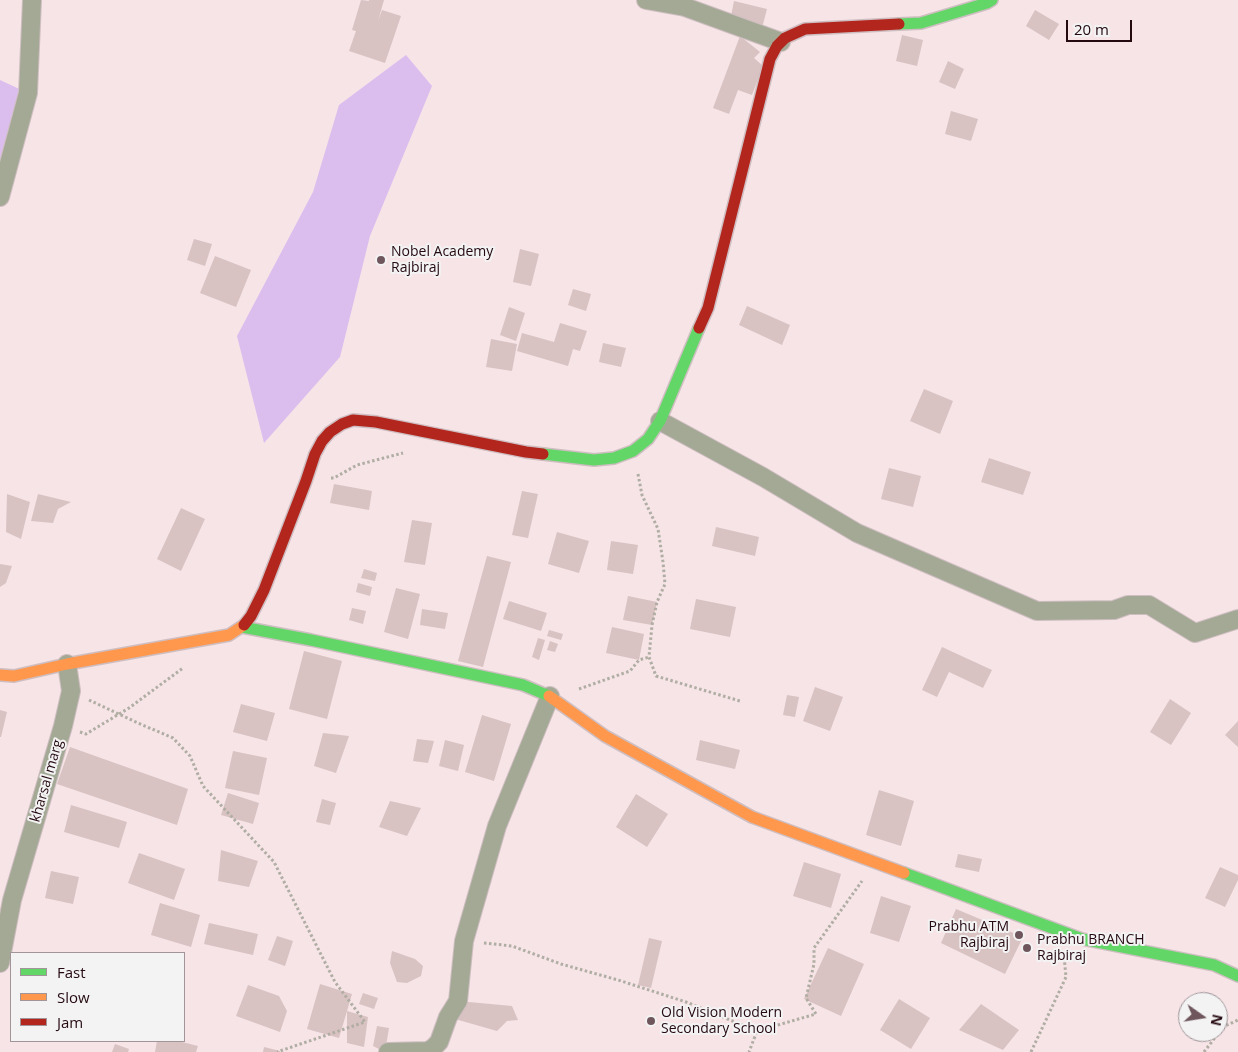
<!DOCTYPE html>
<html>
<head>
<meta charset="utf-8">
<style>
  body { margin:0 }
  #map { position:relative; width:1238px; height:1052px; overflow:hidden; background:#f6e4e7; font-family:"Open Sans",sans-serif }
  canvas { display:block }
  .legend { position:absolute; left:10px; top:952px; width:175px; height:90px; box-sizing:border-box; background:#f3f3f3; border:1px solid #a19599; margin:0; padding:6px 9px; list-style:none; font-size:15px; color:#250911 }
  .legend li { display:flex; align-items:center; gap:10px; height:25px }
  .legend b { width:25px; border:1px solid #a19599 }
  .north { position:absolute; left:1178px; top:992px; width:50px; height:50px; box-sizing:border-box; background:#f3f3f3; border:1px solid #a19599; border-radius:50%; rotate:103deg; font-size:14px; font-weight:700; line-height:20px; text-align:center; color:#250911 }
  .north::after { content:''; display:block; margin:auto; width:18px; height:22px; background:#6e565c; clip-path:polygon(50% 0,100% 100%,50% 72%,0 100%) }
  .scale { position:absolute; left:1066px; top:20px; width:66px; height:22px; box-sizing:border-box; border:2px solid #250911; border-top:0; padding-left:6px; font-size:15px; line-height:18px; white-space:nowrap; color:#250911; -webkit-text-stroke:4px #f3f3f3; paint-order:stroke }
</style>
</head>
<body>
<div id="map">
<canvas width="1238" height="1052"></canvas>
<ul class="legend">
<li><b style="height:6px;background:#63d668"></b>Fast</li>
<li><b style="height:6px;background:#ff974d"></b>Slow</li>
<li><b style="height:6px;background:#b3261e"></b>Jam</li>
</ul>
<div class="north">N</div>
<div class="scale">20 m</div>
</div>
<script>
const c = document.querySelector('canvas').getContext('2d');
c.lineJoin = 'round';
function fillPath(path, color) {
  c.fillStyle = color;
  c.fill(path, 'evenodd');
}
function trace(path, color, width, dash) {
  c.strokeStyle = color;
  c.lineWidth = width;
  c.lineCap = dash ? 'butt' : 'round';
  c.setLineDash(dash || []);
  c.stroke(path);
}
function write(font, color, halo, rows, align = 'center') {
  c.font = font + ' "Open Sans",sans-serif';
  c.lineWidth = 4;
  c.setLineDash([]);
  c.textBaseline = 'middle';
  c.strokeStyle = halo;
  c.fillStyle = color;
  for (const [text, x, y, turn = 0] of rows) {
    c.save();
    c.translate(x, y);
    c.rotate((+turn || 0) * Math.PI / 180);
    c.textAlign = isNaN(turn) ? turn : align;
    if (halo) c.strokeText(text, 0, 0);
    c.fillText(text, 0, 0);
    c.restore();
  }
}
const green = new Path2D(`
  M406,55l26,31 -62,150 -30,121 -76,86 -27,-107 76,-144 26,-87z
  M0,80l28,13 -28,94z`);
const building = new Path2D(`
  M361,0l8,1v-1h15l-6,21 4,-11 19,6 -16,47 -36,-12 7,-20 -4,-1z
  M734,1l33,8 -5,19 -32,-7z
  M1035,10l24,14 -10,16 -23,-14z
  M902,35l21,5 -6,26 -21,-5z
  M740,36l20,16 -6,6 9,8 -11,29 -14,-5 -9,24 -16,-6z
  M948,61l16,8 -9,20 -16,-7z
  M951,111l27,8 -7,22 -26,-7z
  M194,239l18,5 -7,22 -18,-6z
  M520,249l19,5 -8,32 -18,-4z
  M215,256l36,14 -15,37 -36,-14z
  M573,289l18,5 -5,17 -18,-6z
  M747,306l43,19 -8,20 -43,-20z
  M509,307l16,6 -9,28 -16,-6z
  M560,323l27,8 -7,20 -7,-2 -5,17 -51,-15 5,-18 32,9z
  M491,339l26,5 -5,27 -26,-4z
  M603,343l23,5 -5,19 -22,-5z
  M924,389l29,12 -13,33 -30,-13z
  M989,458l42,14 -8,23 -42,-13z
  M889,468l32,8 -8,31 -32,-8z
  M334,484l38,7 -3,19 -39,-7z
  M522,491l16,3 -10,44 -16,-3z
  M7,494l23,8 -9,37 -15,-7z
  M38,494l33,8 -13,7 -5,14 -22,-2z
  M181,508l24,11 -24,52 -24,-12z
  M412,520l20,3 -7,42 -21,-3z
  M716,527l43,10 -4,19 -43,-10z
  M557,532l32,9 -10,32 -31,-9z
  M611,541l27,4 -5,29 -26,-4z
  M487,556l24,6 -28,105 -25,-6z
  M0,564l12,2 -6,17 -6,4z
  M364,569l13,4 -2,8 -14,-3z
  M358,583l14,4 -2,9 -14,-4z
  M396,588l24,6 -12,45 -24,-7z
  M628,596l29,6 -5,23 -29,-5z
  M696,599l40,8 -6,30 -40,-8z
  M509,601l38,12 -6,18 -38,-12z
  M352,608l14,3 -3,13 -14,-4z
  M422,609l26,4 -3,16 -25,-4z
  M612,627l32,7 -5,26 -33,-7z
  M549,630l14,4 -2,6 -14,-4z
  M538,638l7,2 -6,20 -7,-3z
  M550,641l8,3 -3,8 -8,-2z
  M942,647l50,23 -9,18 -34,-16 -12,25 -15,-7z
  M304,651l38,10 -15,58 -38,-10z
  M815,687l28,10 -13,34 -27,-10z
  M787,695l12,2 -4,20 -12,-2z
  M1170,699l21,14 -20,32 -21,-13z
  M241,704l34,9 -8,28 -34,-9z
  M0,710l7,2 -6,25h-1z
  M482,715l29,9 -17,57 -29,-9z
  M1238,721v26l-13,-12z
  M323,733l26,3 -13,37 -22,-7z
  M417,739l17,2 -6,22 -15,-2z
  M445,740l19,5 -6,26 -19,-5z
  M700,740l40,10 -5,19 -39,-9z
  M70,747l118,42 -11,36 -120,-41z
  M233,751l34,7 -8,37 -34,-7z
  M879,790l35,11 -13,45 -35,-11z
  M228,793l31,10 -6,21 -32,-9z
  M636,794l32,20 -21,33 -31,-20z
  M322,799l14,4 -6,22 -14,-3z
  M390,801l31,7 -14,28 -28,-9z
  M71,805l56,17 -8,26 -55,-16z
  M221,850l37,11 -9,26 -31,-6z
  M139,853l46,16 -11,31 -46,-17z
  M958,854l24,5 -3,13 -24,-5z
  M804,862l37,12 -10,34 -38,-12z
  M1220,867l18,8v5l-13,27 -20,-9z
  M51,871l28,6 -6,27 -28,-6z
  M881,896l30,10 -12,36 -29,-9z
  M160,903l40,12 -9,32 -40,-12z
  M956,909l67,28 -18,37 -64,-31z
  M209,923l49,11 -5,21 -49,-11z
  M277,936l16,5 -8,25 -17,-6z
  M649,938l13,3 -11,47 -13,-3z
  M828,948l36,16 -23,52 -37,-17z
  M392,951l23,8 8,7 -2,10 -14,7 -10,-1 -7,-19z
  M320,984l32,10 -5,17 21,6 -4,30 -17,-4v-32l-8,27 -32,-9z
  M248,985l31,11 8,15 -7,21 -44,-16z
  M363,993l15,5 -4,11 -15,-5z
  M899,999l31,19 -19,31 -31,-19z
  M458,1001l54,5 6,14 -11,1 -10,10 -49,-14z
  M981,1004l38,26 -16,20 -44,-20z
  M377,1026l12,2 -4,24 -12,-6z
  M157,1041h21l20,5 -2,6h-41z
  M115,1044l14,5 -1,3h-16z
  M264,1047l16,4v1h-17z`);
const path = new Path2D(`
  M638,474l4,21 16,34 5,33 2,22 -8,18 -5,23 -3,32 7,19 84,25
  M331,478h3l23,-13 46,-12
  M579,689l31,-11 20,-7 9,-11 10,-3
  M89,700l49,23 35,15 17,18 13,30 71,76 61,120 30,40 -88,30
  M80,732l6,2 43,-26 54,-40
  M484,943l28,3 49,18 57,16 68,22 71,29
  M748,1052h1l8,-21 59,-17 -10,-16 8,-34v-16l48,-67
  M1031,1052l35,-75 -2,-21
  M1204,1052l19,-25 15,-7`);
const street = new Path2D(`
  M646,0l39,7 96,35
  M0,197l28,-104 4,-93
  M660,421l103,56 94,56 180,78 77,-1 14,-5h21l46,28 43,-14
  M0,963l12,-63 51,-174 8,-35 -4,-27
  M388,1052l40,-1 5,-3 6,-6 9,-25 10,-16 6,-60 33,-115 53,-130`);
const fast = new Path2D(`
  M899,24l22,-1 66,-20 5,-3
  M543,454l51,6 20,-2 19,-7 15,-12 12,-18 39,-93
  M242,627l69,13 212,45 26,11
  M904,873l178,66 132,26 24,11`);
const slow = new Path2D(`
  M0,675l14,1 53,-12 162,-29 15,-10
  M549,696l56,40 147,81 152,56`);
const jam = new Path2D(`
  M699,328l9,-20 62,-249 7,-13 8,-8 20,-9 94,-5
  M244,625l7,-9 13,-26 42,-109 9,-27 7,-13 8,-9 12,-8 11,-4 23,2 150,30 17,2`);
const markers = [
  [381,260,5,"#6e565c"],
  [1019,935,5,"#6e565c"],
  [1027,948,5,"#6e565c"],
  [651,1021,5,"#6e565c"]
];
const poiNames = [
  ["Nobel Academy",391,252],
  ["Rajbiraj",391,268],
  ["Prabhu ATM",1009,927,"right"],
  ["Rajbiraj",1009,943,"right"],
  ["Prabhu BRANCH",1037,940],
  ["Rajbiraj",1037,956],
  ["Old Vision Modern",661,1013],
  ["Secondary School",661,1029]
];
const streetNames = [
  ["kharsal marg",47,781,-74]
];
fillPath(green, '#dcbeee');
fillPath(building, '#d9c2c2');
trace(street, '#cfbec1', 20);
trace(fast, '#cfbec1', 14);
trace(slow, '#cfbec1', 14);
trace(jam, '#cfbec1', 14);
trace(path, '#b0ada3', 3, [2.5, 2.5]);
trace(street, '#a4a996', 18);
trace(fast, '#63d668', 11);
trace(slow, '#ff974d', 11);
trace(jam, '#b3261e', 11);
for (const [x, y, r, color] of markers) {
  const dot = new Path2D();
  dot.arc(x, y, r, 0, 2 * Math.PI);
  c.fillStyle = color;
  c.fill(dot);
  trace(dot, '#f3f3f3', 2);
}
write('14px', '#250911', '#f3f3f3', poiNames, 'left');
write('14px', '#250911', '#f3f3f3', streetNames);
</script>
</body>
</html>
